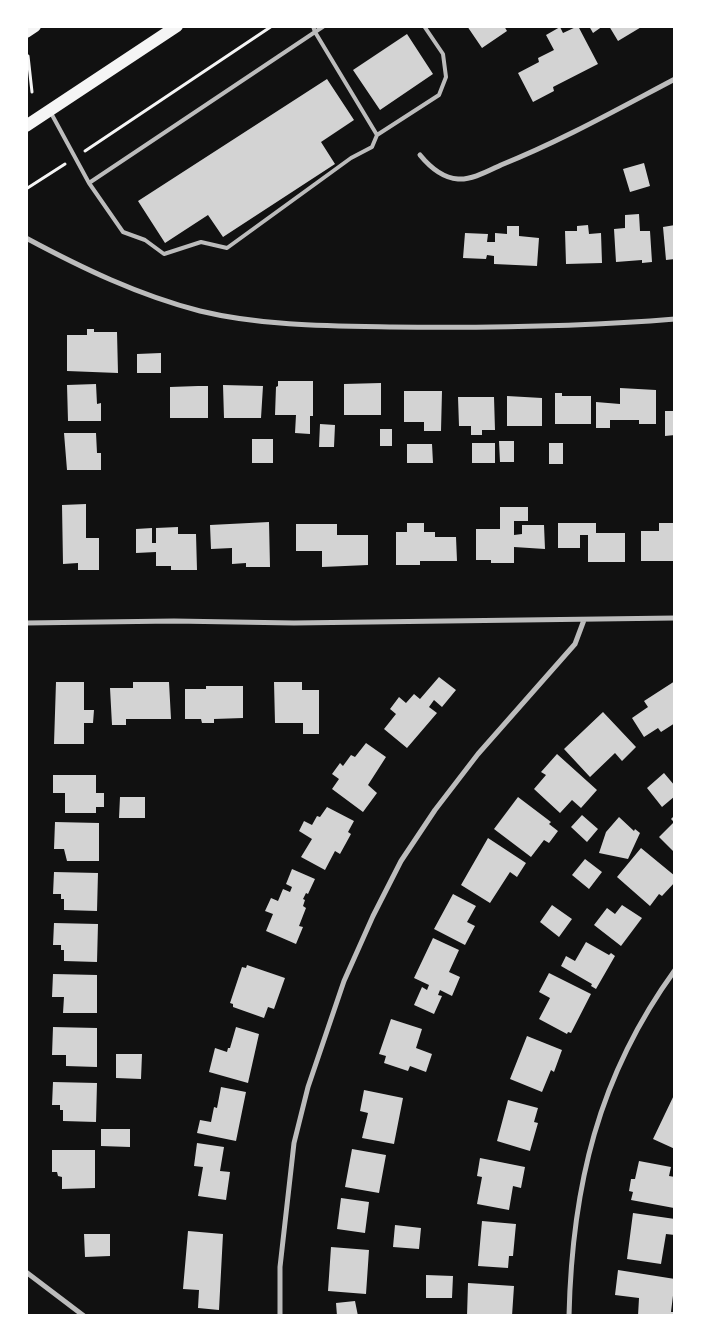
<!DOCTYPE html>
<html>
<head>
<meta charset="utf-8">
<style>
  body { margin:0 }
  #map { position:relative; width:701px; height:1342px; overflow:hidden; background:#111; font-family:"Fira Sans",sans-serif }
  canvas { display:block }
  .frame { position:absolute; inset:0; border:28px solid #fff; pointer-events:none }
</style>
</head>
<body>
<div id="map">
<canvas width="701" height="1342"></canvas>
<div class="frame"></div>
</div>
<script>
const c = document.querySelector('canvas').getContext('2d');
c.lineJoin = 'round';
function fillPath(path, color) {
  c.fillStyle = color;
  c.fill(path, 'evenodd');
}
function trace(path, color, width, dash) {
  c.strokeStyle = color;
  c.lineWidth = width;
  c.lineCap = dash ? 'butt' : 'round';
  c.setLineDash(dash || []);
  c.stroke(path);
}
const building = new Path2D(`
  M467,26h37l3,5 -25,17z
  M578,26l20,38 -45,23 1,4 -21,11 -15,-29 21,-11 -1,-4 16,-8 -8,-15 14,-8 3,6z
  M589,26h14l-10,7z
  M609,26h34l-25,15z
  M407,34l26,40 -53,36 -27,-40z
  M327,79l27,41 -33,22 14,22 -112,73 -15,-22 -43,28 -27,-42z
  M644,163l6,23 -20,6 -7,-23z
  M639,214l1,17h10l2,31 -10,1v-3l-26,2 -2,-33 11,-1v-13z
  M588,225l1,9 12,-1 1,30 -36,1 -1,-33h12v-5z
  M675,225v34l-9,1 -3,-33z
  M507,226h12v10l20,2 -2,28 -43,-2v-8l-7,-1 -1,4 -23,-1 2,-25 23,1 -1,8h8v-9l12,1z
  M87,329h7v3h23l1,41 -51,-2v-36h20z
  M161,353v20h-24v-19z
  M278,381h35v35h-3v18l-15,-1 1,-18h-21l1,-28 2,-1z
  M381,383v32h-37v-31z
  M96,384l1,20 4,-1v18h-33l-1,-36z
  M223,385l40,1 -2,32h-37z
  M198,386h10v32h-38v-31z
  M620,388l36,2v34h-17v-4h-29v8h-14v-26l24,2z
  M404,391h38l-1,40h-17v-9h-20z
  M555,393h7v3h29v28h-36z
  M507,396l35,2v28h-35z
  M458,397h36l1,33h-13v5h-11v-9h-12z
  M665,411h10v24l-10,1z
  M320,424l15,1 -1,22h-15z
  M380,429h12v17h-12z
  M64,433h32l1,20h4v17h-34z
  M252,439h21v24h-21z
  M499,441h15v21h-14z
  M472,443h23v20h-23z
  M549,443h14v21h-14z
  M407,444h25l1,19h-26z
  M86,504v34h13v32h-21v-7l-15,1 -1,-59z
  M500,507h28v14h-14v14l8,-1v-9h22l1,24 -31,-2v16h-23v-3h-15v-31h24z
  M269,522l1,45h-24v-4l-14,1v-16l-21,1 -1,-24z
  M407,523h17v9h11v5h21l1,24h-37v4h-24v-33h11z
  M558,523h38v10h29v29h-37v-27h-8v13h-22z
  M659,523h14l2,38h-34v-30h18z
  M296,524h41v11h31v30l-46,2v-16h-26z
  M178,527v7h18l1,36h-26v-4h-15v-14l-20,1v-24l16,-1v15h4v-15z
  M439,677l17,13 -14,17 -8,-7 -5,7 8,6 -30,35 -23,-19 12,-15 -6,-5 9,-12 7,6 8,-9 6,5z
  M675,681v42l-14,9 -3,-4 -14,9 -12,-19 16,-11 -4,-6z
  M56,682h28v28h10l-1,13h-9v21h-30z
  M133,682h36l2,37h-45v6h-14l-2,-37h23z
  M274,682h28v8h17v44h-16v-11h-28z
  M206,686h37v32l-29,1v4h-12l-1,-4h-16v-30h21z
  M603,712l33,35 -14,14 -7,-8 -25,24 -26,-28z
  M366,743l20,14 -18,28 9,8 -14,19 -31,-23 7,-10 -7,-5 8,-11 3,3 8,-11 4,2z
  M557,754l40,36 -16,18 -9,-8 -12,13 -26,-24 12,-14 -5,-3z
  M664,773l11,13v10l-13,11 -15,-19z
  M53,775h43v18h8v14h-8v6h-31v-20h-12z
  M120,797h25v21h-26z
  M518,797l33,25 -2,2 9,7 -9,12 -5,-3 -13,17 -37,-28z
  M327,807l27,14 -6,11 3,2 -11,20 -5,-3 -10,19 -24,-13 11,-18 -13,-8 5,-10 8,4 5,-9 3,1z
  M582,815l16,14 -11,13 -16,-15z
  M675,815v38l-16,-16 15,-15 -3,-3z
  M619,817l15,14 1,-2 5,4 -12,26 -29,-6 7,-21z
  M55,822l44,1v38h-32l-3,-12h-10z
  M488,838l38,25 -9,14 -7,-5 -20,31 -29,-18z
  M641,848l34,28v6l-13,14 -3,-2 -9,12 -33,-29z
  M585,859l17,13 -13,17 -17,-14z
  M292,869l23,10 -7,15 -2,-1 -3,6 2,1 -2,6 3,2 -7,18 4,1 -7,17 -30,-13 7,-17 -8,-3 6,-13 7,3 5,-12 7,3 2,-5 -6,-3z
  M54,872l44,1 -1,38 -33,-1v-11h-3v-5h-8z
  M453,894l23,12 -9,16 8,4 -10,19 -31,-16z
  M552,905l20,14 -13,18 -19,-15z
  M622,905l20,13 -21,28 -27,-21 13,-17 8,6z
  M54,923l44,1 -1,38 -33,-1v-11h-3v-5h-8z
  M433,938l26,12 -10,22 11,5 -8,19 -12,-6 -2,5 4,1 -8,18 -20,-9 8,-18 5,3 2,-5 -15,-7z
  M586,942l23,13 2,-2 4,3 -19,33 -5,-3 1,-2 -31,-18 5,-10 9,5z
  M247,965l38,13 -11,31 -6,-2 -4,11 -31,-11v-3l-3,-1 12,-36 4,1z
  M549,973l42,21 -20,39 -3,-1 -1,2 -28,-15 11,-21 -11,-6z
  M53,974l44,1v38h-34l1,-16h-12z
  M391,1019l31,10 -6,19 16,6 -6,18 -16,-6 -2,5 -24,-8 2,-7 -7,-2z
  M53,1027l44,1v39l-31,-1v-11h-14z
  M236,1027l23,7 -11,49 -39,-11 6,-24 12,4 1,-4h2z
  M527,1036l35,14 -8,22 -3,-2 -9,22 -32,-13z
  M116,1054h26l-1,25 -25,-1z
  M53,1082l44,1 -1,39 -33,-1v-11h-3v-5h-8z
  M221,1087l25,5 -10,49 -39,-8 3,-13 11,2 3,-15 3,1z
  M364,1090l39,8 -9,46 -32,-6 6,-25 -8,-2z
  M675,1093v56l-22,-10z
  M508,1100l30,8 -4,14 4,1 -8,28 -33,-10z
  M101,1129h29v18l-29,-1z
  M197,1143l27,4 -4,24 10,1 -4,28 -28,-4 5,-29 -9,-1z
  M352,1149l34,6 -7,38 -34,-6z
  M52,1150h43v38l-33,1v-12l-4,-1 -1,-4h-5z
  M480,1158l45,9 -4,21 -8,-2 -4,24 -32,-6 5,-27 -5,-1z
  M639,1161l32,6 -2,9 6,1 -1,31 -43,-8 2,-8 -4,-1 2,-12h4z
  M341,1198l28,4 -4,31 -28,-4z
  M633,1213l42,6v16l-9,-1 -5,30 -34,-5z
  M482,1221l34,3 -3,32h-4l-1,12 -30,-2z
  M395,1225l26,3 -2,21 -26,-2z
  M188,1231l35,3 -4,76 -21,-2 1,-18 -16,-1z
  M84,1234h26v22l-25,1z
  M331,1247l38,3 -3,44 -38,-3z
  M618,1270l57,9 -4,33h4v4h-37l1,-18 -24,-3z
  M426,1275l27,1 -1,22h-26z
  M468,1283l46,3 -2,30h-45z
  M355,1301l3,15h-21l-1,-13z`);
const path = new Path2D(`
  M28,56l4,36
  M85,151l187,-125
  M26,189l39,-25`);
const service = new Path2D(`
  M313,26l2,6 9,-6
  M51,113l38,70 226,-151 62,103 -5,12 -21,11 -124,90 -26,-6 -37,12 -19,-14 -22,-8 -34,-49
  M377,135l62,-40 7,-18 -3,-23 -19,-28`);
const minor = new Path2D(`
  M420,155c9,11 23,23 38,24 14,1 30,-8 43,-14 60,-24 117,-56 174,-86
  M26,238c56,30 112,57 174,73 62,15 128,15 192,16 94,1 189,0 283,-8
  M26,623l148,-2 120,2 381,-5
  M26,1272l58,44
  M280,1316v-49l14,-124 14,-56 36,-106 29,-65 28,-55 34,-51 43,-56 97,-110 9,-24
  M569,1316c3,-129 29,-240 106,-346`);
const primary = new Path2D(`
  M26,32l9,-6
  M26,126l151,-100`);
fillPath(building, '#d3d3d3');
trace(path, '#f5f5f5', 3);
trace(service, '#bcbcbc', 4);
trace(minor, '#bcbcbc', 5);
trace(primary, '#f5f5f5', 12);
</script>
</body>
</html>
